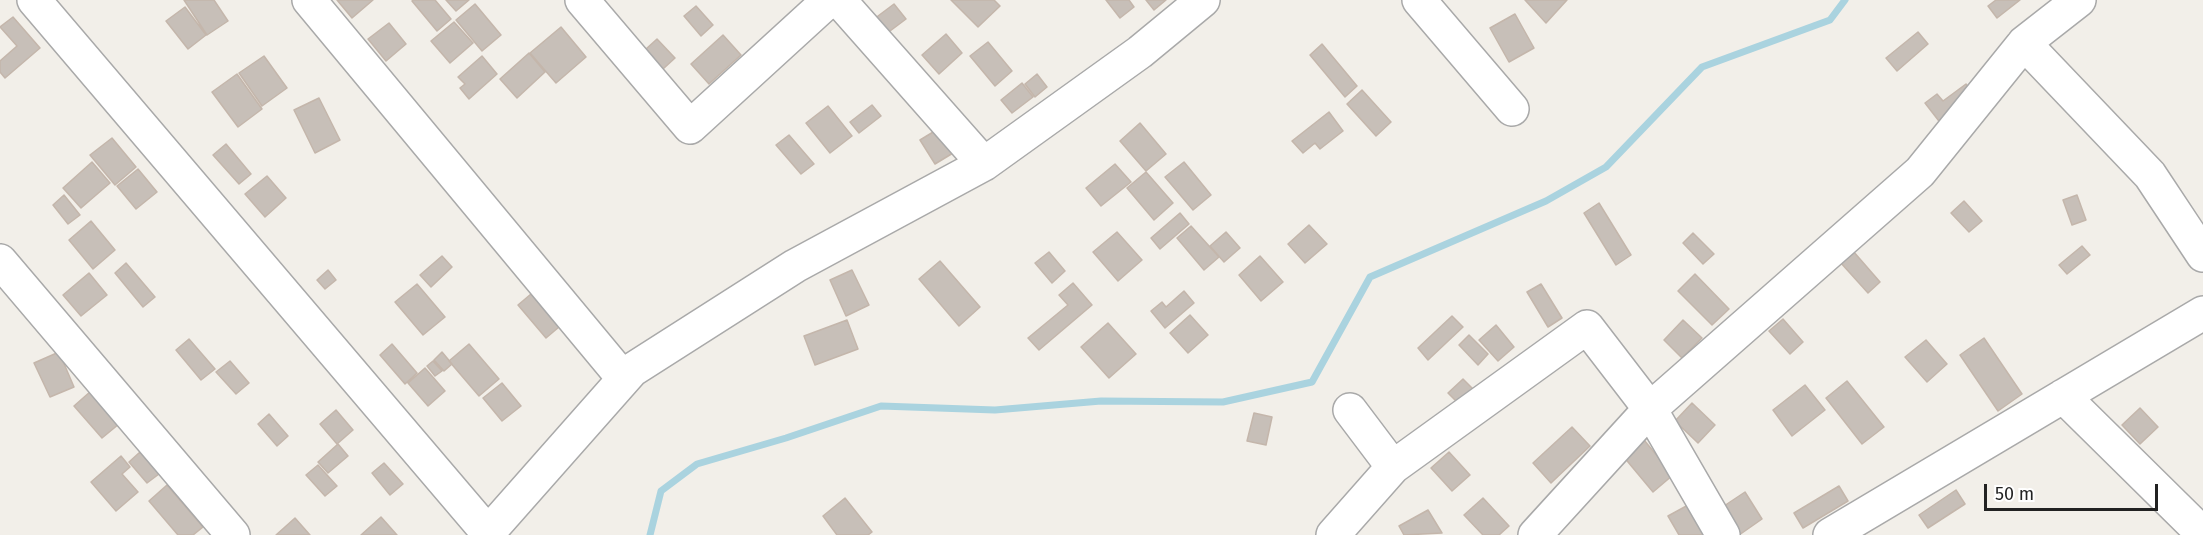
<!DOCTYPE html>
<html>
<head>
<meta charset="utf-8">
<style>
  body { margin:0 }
  #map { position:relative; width:2203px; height:535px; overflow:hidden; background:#f2efe9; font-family:"Fira Sans",sans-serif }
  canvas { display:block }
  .scale { position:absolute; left:1984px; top:484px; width:174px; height:27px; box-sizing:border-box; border:3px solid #222; border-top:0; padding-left:8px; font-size:18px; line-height:21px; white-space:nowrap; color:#222; -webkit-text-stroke:4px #fff; paint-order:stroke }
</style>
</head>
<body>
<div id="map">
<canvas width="2203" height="535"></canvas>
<div class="scale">50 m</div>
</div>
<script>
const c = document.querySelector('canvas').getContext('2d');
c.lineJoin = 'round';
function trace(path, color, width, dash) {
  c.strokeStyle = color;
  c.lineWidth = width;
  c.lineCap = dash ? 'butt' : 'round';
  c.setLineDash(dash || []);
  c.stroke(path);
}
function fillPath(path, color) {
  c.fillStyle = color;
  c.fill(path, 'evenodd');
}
const stream = new Path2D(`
  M650,535l11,-44 36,-27 89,-26 95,-32 114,4 106,-9 122,1 89,-20 58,-105 176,-76 60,-34 96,-100 128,-47 15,-20`);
const building = new Path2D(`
  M184,0h30l14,21 -21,14z
  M337,0h36l-21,18z
  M413,0h22l16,19 -14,12 -25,-30z
  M446,0h23l-13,11z
  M951,0h43l6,6 -22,21z
  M1106,0h23l5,7 -14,11z
  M1146,0h20l-12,10z
  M1525,0h42l-21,23z
  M1996,0h24l-23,18 -9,-12z
  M475,4l26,31 -19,16 -26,-31z
  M894,4l12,15 -20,15 -12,-15z
  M696,6l17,19 -12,11 -17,-20z
  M185,7l21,28 -18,14 -22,-28z
  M1515,14l19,34 -25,14 -19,-34z
  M13,17l27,31 -35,30 -5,-6v-11l17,-15 -17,-19z
  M454,22l19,21 -23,20 -19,-22z
  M389,23l17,21 -20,17 -18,-22z
  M561,27l25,30 -30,26 -26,-30z
  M1918,32l10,12 -31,27 -11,-13z
  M946,34l16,19 -23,21 -17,-19z
  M723,35l18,20 -32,29 -18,-20z
  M657,39l18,19 -12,11 -17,-20z
  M988,42l24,29 -17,15 -25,-30z
  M1322,44l35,42 -12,11 -35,-42z
  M529,53l16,19 -28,26 -17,-19z
  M264,56l23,32 -25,18 -23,-33z
  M482,56l15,18 -28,25 -9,-11 5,-4 -7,-7z
  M237,74l25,35 -24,18 -26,-35z
  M1037,74l10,13 -12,10 -10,-13z
  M1022,83l11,14 -21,16 -11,-13z
  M1966,84l11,14 -35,27 -17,-22 12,-9 6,7z
  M1362,90l29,32 -15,14 -29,-32z
  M319,98l21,42 -25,13 -21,-43z
  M872,105l9,11 -22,17 -9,-11z
  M828,106l24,30 -22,17 -24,-30z
  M1329,112l14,19 -23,18 -5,-6 -12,10 -11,-12z
  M1140,123l26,31 -20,17 -26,-30z
  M943,126l15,24 -23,14 -15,-24z
  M789,135l25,29 -13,10 -25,-29z
  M112,138l24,29 -21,18 -25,-30z
  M226,144l25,30 -12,10 -26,-29z
  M92,162l18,21 -29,25 -18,-20z
  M1184,162l27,33 -18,15 -28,-33z
  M1115,164l16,18 -30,24 -15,-18z
  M138,169l19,23 -21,17 -19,-23z
  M1146,172l27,31 -19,17 -27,-32z
  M267,176l19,22 -21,19 -20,-23z
  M64,195l16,20 -12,9 -15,-19z
  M2077,195l9,25 -14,5 -9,-25z
  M1964,201l18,20 -13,11 -18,-19z
  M1599,203l32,52 -15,10 -32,-52z
  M1180,213l9,11 -29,25 -9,-11z
  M91,221l24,29 -22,19 -24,-29z
  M1309,225l18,19 -22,19 -17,-19z
  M1191,226l28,31 -15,13 -27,-32z
  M1117,232l25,28 -24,21 -25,-29z
  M1226,232l14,16 -16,14 -14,-16z
  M1693,233l21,21 -11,10 -20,-21z
  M2082,246l8,9 -23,19 -8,-9z
  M1853,251l27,31 -12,11 -28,-31z
  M1049,252l16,19 -13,12 -17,-20z
  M442,256l10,11 -21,20 -11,-12z
  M1260,256l23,26 -22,19 -22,-26z
  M940,261l40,46 -21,19 -40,-47z
  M126,263l29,34 -12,10 -28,-34z
  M328,270l8,10 -11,9 -8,-9z
  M852,270l17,35 -23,11 -16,-36z
  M89,273l18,22 -26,21 -18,-21z
  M1695,274l34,35 -17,16 -34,-34z
  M1073,283l19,22 -53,45 -11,-12 40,-33 -9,-10z
  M417,284l28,33 -22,18 -28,-33z
  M1541,284l21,34 -14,9 -21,-35z
  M1184,291l10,12 -29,25 -14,-17 11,-9 4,5z
  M531,294l28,33 -13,11 -28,-33z
  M1190,315l18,20 -20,18 -18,-20z
  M1452,316l11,11 -35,33 -10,-12z
  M1783,319l20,23 -13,12 -21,-23z
  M847,320l11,29 -43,16 -11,-29z
  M1683,320l19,18 -20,20 -18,-18z
  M1108,323l28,31 -27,24 -28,-31z
  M1496,325l18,22 -16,14 -19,-21z
  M1469,335l19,19 -10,11 -19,-20z
  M1984,338l38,56 -24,17 -38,-56z
  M189,339l26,30 -14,11 -25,-30z
  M1926,340l21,24 -20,18 -22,-25z
  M392,344l25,29 -12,11 -25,-29z
  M469,344l30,35 -20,17 -30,-35z
  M59,352l15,35 -24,10 -16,-34z
  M442,352l10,12 -8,7 -10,-11z
  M230,361l19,22 -13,11 -20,-22z
  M433,361l9,10 -7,5 -8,-10z
  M425,368l20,23 -17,15 -20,-23z
  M1463,379l10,10 -15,14 -10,-10z
  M1847,381l37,46 -22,17 -36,-46z
  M502,383l19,23 -19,15 -19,-23z
  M1805,385l20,25 -33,26 -19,-26z
  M91,391l28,33 -17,14 -28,-32z
  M1692,403l23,22 -17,18 -23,-22z
  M2140,408l18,19 -18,17 -18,-19z
  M336,410l17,20 -16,14 -17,-20z
  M1254,413l18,4 -6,28 -19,-4z
  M269,414l19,22 -11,10 -19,-22z
  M1572,427l18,19 -39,37 -18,-20z
  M1644,440l29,35 -20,17 -30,-36z
  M338,444l10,12 -20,17 -10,-11z
  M140,452l19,22 -12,9 -18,-21z
  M1449,452l21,23 -18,16 -21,-23z
  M121,456l9,11 -8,7 16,18 -22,19 -25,-29z
  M384,463l19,21 -13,11 -18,-22z
  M318,465l19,21 -12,10 -19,-21z
  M167,485l36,42 -10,8h-15l-29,-34z
  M1839,486l9,15 -45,27 -9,-15z
  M1956,490l9,14 -37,24 -9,-13z
  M1745,492l17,27 -23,16 -18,-27z
  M845,498l27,34 -4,3h-31l-14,-19z
  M1483,498l26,28 -10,9h-16l-19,-20z
  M1690,504l18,31h-29l-11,-19z
  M1428,510l14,23 -38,2 -5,-9z
  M381,517l16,18h-36z
  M295,518l15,17h-34z`);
const minor = new Path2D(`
  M34,0l454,533 144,-163 163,-104 189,-102 156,-112 63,-52
  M309,0l315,379
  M582,0l108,127 139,-127
  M839,0l145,164
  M1419,0l93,109
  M2024,43l126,132 53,80
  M0,261l233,274
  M2063,396l140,138
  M1350,410l43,57 194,-140 63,82 73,126
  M1333,535l60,-68
  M1535,535l115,-126 270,-237 104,-129 55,-43
  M1830,535l373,-222`);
trace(stream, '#aad3df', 7);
fillPath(building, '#c7bfb8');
trace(building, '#c4b6ab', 1.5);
trace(minor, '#a9a9a9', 36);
trace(minor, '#fff', 33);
</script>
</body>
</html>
